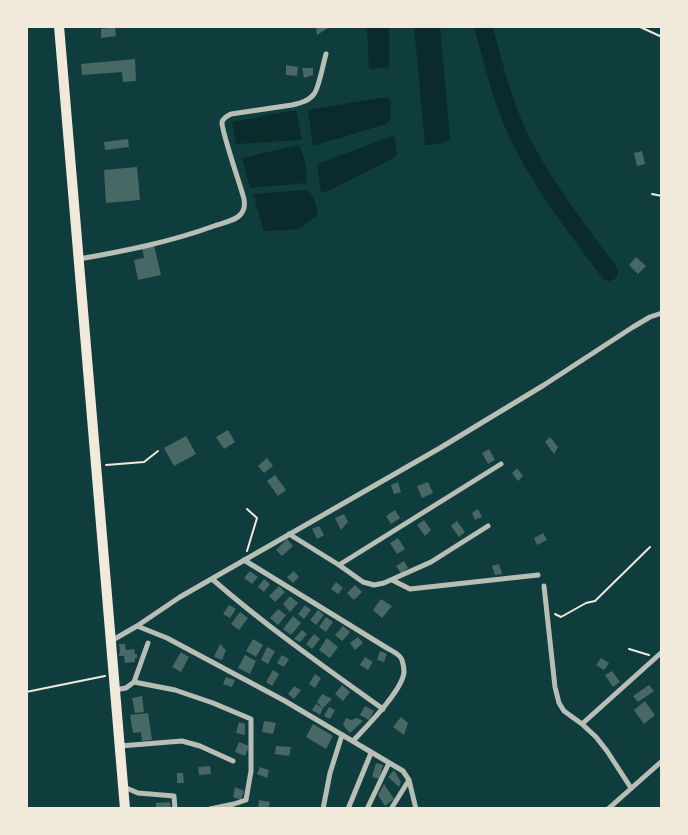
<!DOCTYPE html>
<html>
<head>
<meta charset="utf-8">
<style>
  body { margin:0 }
  #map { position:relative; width:688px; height:835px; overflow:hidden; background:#0f3d3e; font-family:Roboto,sans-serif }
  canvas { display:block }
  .frame { position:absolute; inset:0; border:28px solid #f1e9da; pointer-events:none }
</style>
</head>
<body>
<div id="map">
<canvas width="688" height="835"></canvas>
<div class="frame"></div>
</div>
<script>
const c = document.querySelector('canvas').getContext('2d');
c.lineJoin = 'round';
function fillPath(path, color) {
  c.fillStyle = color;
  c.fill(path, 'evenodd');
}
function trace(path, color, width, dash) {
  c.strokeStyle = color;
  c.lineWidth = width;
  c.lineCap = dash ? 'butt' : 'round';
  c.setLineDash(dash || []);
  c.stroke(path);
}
const water = new Path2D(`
  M367,26h22v41l-20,2z
  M414,26h26l10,114 -11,4 -14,1z
  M387,97l4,4v17l-5,6 -73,22 -5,-36z
  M296,110l6,30 -66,4 -4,-22z
  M392,136l3,2 2,16 -3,4 -66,33 -7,1 -4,-28z
  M299,145c5,12 9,25 7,38l-56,5 -8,-30z
  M308,190l6,8 4,17 -19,14 -35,2 -11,-37z`);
const river = new Path2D(`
  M483,26c10,35 18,72 34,106 23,50 59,95 92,140`);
const building = new Path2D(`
  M316,26h15l-14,9z
  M115,27l1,9 -15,2v-9z
  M135,59l1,22 -13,1 -1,-10 -40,3 -1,-11z
  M286,65l12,2 -1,9 -11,-1z
  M302,68h11v7l-9,3z
  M128,139l1,8 -24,3 -1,-8z
  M642,151l3,13 -8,2 -3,-13z
  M137,167l3,33 -34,3 -2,-33z
  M154,245l7,30 -23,5 -4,-20 10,-2 -2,-11z
  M636,257l10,9 -8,8 -9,-9z
  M228,430l7,12 -11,7 -8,-12z
  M186,436l10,18 -22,12 -10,-18z
  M550,437l8,10 -4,7 -9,-12z
  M489,449l6,11 -7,4 -6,-11z
  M267,458l6,8 -9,7 -6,-7z
  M517,468l6,8 -5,5 -6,-8z
  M275,475l11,15 -8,6 -11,-15z
  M398,482l3,10 -7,2 -3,-9z
  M428,482l5,11 -11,5 -5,-12z
  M478,509l4,8 -7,3 -3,-7z
  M395,510l5,8 -9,6 -5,-8z
  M344,514l4,8 -7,8 -6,-12z
  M424,520l7,10 -6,6 -8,-11z
  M457,521l8,11 -6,5 -8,-11z
  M319,526l5,9 -7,4 -5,-10z
  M543,533l4,7 -10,5 -3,-7z
  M398,538l7,11 -8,5 -7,-11z
  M287,539l6,7 -11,10 -6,-6z
  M404,561l4,7 -7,5 -5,-7z
  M499,564l3,10 -7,1 -3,-9z
  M250,571l8,6 -6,7 -8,-6z
  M294,571l5,6 -6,6 -6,-6z
  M264,579l6,5 -6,8 -6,-5z
  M336,582l7,6 -5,6 -7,-5z
  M355,585l7,7 -8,8 -7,-7z
  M279,586l6,6 -10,10 -6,-6z
  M290,596l8,7 -8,9 -7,-8z
  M381,599l11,7 -10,12 -9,-8z
  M229,605l7,4 -6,9 -7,-4z
  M305,605l6,5 -7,9 -6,-5z
  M278,609l8,6 -8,10 -8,-7z
  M318,610l6,5 -8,10 -6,-5z
  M240,612l8,6 -9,12 -8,-6z
  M293,616l8,7 -10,12 -8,-6z
  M326,617l7,5 -7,10 -7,-5z
  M343,626l7,6 -8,9 -7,-6z
  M302,630l5,4 -7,8 -6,-3z
  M314,634l6,5 -8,10 -6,-5z
  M358,637l5,6 -8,7 -5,-7z
  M327,638l11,9 -8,11 -11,-8z
  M253,639l10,6 -7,12 -10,-6z
  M119,644h6l1,6 8,-1 1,5h2v4h-2v4l-10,1 -1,-7h-5v-3h1z
  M220,644l6,6 -4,10 -8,-3z
  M267,647l8,4 -7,13 -7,-4z
  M380,651l7,3 -3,8 -7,-2z
  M181,652l8,5 -8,15 -9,-5z
  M245,655l11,6 -6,13 -12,-6z
  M282,655l7,4 -5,8 -7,-4z
  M365,657l8,5 -5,8 -8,-5z
  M601,658l8,5 -5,7 -8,-5z
  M273,670l6,4 -7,12 -6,-4z
  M612,671l8,11 -7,5 -8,-12z
  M315,674l6,4 -6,10 -6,-4z
  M226,677l9,3 -3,7 -9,-3z
  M342,685l8,7 -7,9 -8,-7z
  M649,685l5,6 -16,11 -5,-6z
  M294,686l7,4 -7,9 -6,-5z
  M322,694l10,5 -9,9 -3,7 -8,-5 4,-6 7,4 -6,-6z
  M142,696l2,16 -9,1 -3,-15z
  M645,701l10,14 -11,9 -10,-14z
  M365,706l9,5 -5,9 -9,-5z
  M329,707l6,3 -5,9 -6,-3z
  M148,713l4,27 -10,1 -1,-9 -8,1 -3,-18z
  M401,717l7,6 -4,12 -11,-8z
  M346,718l5,2 6,-2 6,3 -13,12 -7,-8z
  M264,721l12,2 -3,11 -11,-2z
  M239,722l6,2v11l-9,-2z
  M313,724l20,12 -7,13 -20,-12z
  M239,742l10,4 -4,10 -10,-4z
  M276,746l15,1 -2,9 -14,-2z
  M376,763l7,2 -4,14 -7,-2z
  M210,766l1,8 -12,1 -1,-8z
  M260,767l9,3 -2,8 -10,-4z
  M394,770l7,12 -2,5 -11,-10z
  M177,773h6l1,10h-7z
  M384,784l10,15 -9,7 -7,-11z
  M235,787l9,4 -3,9 -8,-3z
  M259,800l11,2 -2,7 -10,-1z
  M170,802l1,7h-15v-6z`);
const path = new Path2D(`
  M638,26l24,11
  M652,194l10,2
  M106,465l38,-3 14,-11
  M247,509l10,9 -10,33
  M555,614l6,3 25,-14 9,-2 55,-54
  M629,649l20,6
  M26,692l79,-16`);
const minor = new Path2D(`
  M79,259c46,-8 91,-17 135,-33 9,-3 21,-5 27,-12 4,-5 4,-10 3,-15 -3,-12 -23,-69 -22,-77 1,-4 5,-6 9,-8l61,-9c8,-2 17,-4 22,-11 5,-6 9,-30 12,-40
  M289,534l50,31 24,17 11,3 10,-2 47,-21 57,-36
  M244,560l143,88c5,3 13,6 15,12 1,3 2,9 2,12 -1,18 -39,56 -51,69
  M339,565l162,-101
  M212,579c54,47 112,88 171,130
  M392,580l18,9 128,-14
  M544,586l11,101 4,16 5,8 18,13 14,13 11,14 24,37
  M137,626l30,12 118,63 118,70 6,9 7,29
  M111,641l26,-15 43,-29 260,-149 104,-63 89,-58 17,-10 12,-4
  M134,682l41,8 38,13 38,16v52l-5,29 -12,4 -24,5
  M115,690l11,-2 8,-6 14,-39
  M582,724l80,-72
  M120,746l62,-5 18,5 33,15
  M124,787l14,6 36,3 1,13
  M323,809l7,-36 12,-38
  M348,809l23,-56
  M367,809l22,-46
  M391,809l18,-29
  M608,809l54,-48`);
const primary = new Path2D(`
  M59,26l66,783`);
fillPath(water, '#0a2a2b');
trace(river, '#0a2a2b', 18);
fillPath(building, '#486865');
trace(path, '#f1e9da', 2);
trace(minor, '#b8beb3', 5);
trace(primary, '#f1e9da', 10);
</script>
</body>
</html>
